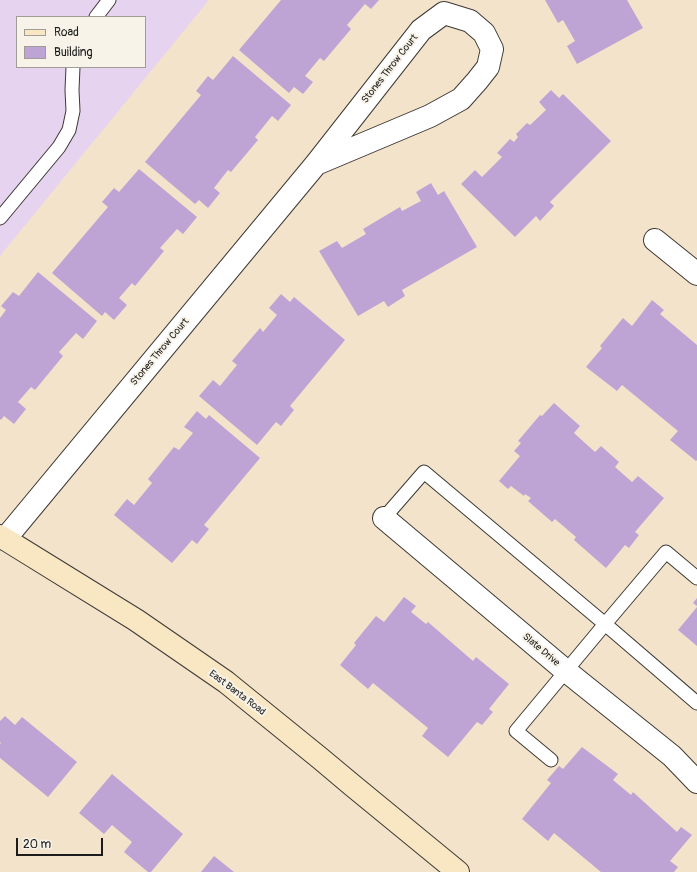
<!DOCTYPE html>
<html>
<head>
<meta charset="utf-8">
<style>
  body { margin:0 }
  #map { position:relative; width:697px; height:872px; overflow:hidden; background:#f4e3cb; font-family:Pangolin,sans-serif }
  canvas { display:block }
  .legend { position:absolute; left:16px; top:16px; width:130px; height:52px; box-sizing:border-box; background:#f7f3e8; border:1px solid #9f9d96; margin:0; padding:5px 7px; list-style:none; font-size:12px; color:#1c1c1c }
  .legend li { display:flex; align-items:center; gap:8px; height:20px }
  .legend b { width:20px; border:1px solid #9f9d96 }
  .scale { position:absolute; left:16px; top:838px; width:87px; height:18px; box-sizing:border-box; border:2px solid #1c1c1c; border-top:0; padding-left:5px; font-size:12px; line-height:14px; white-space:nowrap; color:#1c1c1c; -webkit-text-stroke:3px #f7f3e8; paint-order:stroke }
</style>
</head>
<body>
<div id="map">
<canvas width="697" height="872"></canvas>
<ul class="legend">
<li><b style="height:5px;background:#f9e7c3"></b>Road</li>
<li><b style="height:11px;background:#bda4d4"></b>Building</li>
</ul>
<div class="scale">20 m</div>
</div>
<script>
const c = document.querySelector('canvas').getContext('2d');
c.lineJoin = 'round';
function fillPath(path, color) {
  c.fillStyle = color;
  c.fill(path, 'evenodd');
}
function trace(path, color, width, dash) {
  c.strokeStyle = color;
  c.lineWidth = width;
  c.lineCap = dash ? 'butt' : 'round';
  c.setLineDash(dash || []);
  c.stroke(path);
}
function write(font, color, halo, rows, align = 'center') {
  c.font = font + ' Pangolin,sans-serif';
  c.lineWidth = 4;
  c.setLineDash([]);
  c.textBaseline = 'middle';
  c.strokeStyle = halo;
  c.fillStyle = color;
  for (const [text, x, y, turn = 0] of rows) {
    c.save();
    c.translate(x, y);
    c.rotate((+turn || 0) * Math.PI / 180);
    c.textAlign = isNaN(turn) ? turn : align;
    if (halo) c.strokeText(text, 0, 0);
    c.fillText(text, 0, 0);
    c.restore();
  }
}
const built = new Path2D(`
  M0,0h209l-209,256zM17,17h128v50h-128z`);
const building = new Path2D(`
  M281,0h98l-8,9 -6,-5 -18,21 4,4 -27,32 -4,-3 -15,18 8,6 -10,12 -9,-7 -5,6 -50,-43z
  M545,0h82l16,28 -66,36 -10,-18 8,-5 -12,-21 -5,3z
  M233,56l58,49 -13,16 -6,-5 -17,21 3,3 -27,32 -3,-2 -14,18 6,5 -12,15 -9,-8 -4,4 -50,-42 56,-67 -5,-4 12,-15 5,4z
  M551,90l8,8 4,-4 48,47 -61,61 4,4 -14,15 -4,-5 -21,21 -54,-53 14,-14 7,7 20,-20 -5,-4 13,-14 4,3 4,-5 -2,-3 11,-11 3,2 16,-15 -7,-8z
  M139,169l58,48 -14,17 -6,-5 -17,19 4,3 -29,35 -3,-3 -13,15 8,7 -13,15 -9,-8 -3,4 -50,-43 56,-66 -6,-5 12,-14 5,4z
  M431,183l7,12 6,-4 33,56 -75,43 3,6 -17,11 -4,-6 -26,15 -39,-65 18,-10 5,7 24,-14 -3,-5 37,-22 2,4 19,-10 -5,-9z
  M38,272l59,49 -14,18 -7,-6 -17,19 4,4 -28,34 -4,-3 -13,15 8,7 -12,15 -10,-8 -3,4 -1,-1v-101l6,-8 -5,-4 12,-14 6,4z
  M281,294l9,8 4,-5 51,43 -55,66 4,4 -13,16 -5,-4 -19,23 -58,-49 14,-16 7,6 17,-21 -5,-4 28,-33 3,4 14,-17 -8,-7z
  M652,300l12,10 -4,4 37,31v115l-1,1 -26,-21 8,-9 -56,-46 -5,6 -31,-24 16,-19 -2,-2 23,-28 9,8z
  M554,403l26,23 -6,7 21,19 6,-6 18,16 -4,5 17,15 6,-6 26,22 -29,34 4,3 -10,13 -4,-3 -19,23 -32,-28 2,-3 -21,-18 -3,3 -24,-21 3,-3 -6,-4 -1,2 -13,-10 -3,3 -9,-8 21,-25 -6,-5 7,-8 -3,-2 22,-26 2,1z
  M197,411l9,8 3,-4 51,43 -56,67 5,4 -12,15 -5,-4 -20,23 -58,-48 13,-16 7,6 18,-22 -4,-4 26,-32 5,3 14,-17 -9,-6z
  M404,597l12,9 -5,6 15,12 2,-2 45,39 3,-4 33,27 -20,25 4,3 -11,13 -5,-3 -29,35 -26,-21 6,-8 -55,-45 -5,6 -28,-24 16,-20 -2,-2 22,-27 8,6z
  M697,598v8l-4,-3z
  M697,607v39l-19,-16z
  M5,716l10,9 7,-8 55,45 -29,35 -48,-39v-14l1,-1 -1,-1v-21z
  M582,747l36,27 -5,6 18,15 2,-3 44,40 4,-5 11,8 -22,26 8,6 -4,5h-73l-47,-39 -6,8 -26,-22 29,-36 -4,-3 12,-14 4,3z
  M112,774l71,60 -32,38h-3l-24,-20 8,-10 -20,-17 -8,9 -25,-21z
  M214,856l20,16h-33z`);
const lane = new Path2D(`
  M96,17l13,-17
  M0,218l59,-71 10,-17 4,-19 -1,-21 1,-23
  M384,518l40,-46 181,152 61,-72 31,26
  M551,760l-35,-29 89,-107 92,79`);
const street = new Path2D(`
  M655,240l42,34
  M384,518l182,153 106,85 25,26
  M5,539l311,-375 114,-48 31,-17 16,-18 11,-14 4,-18 -8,-16 -14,-12 -26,-8 -23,17 -105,134`);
const secondary = new Path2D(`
  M0,536l136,84 90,62 95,77 31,26 106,87`);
const streetNames = [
  ["Stones Throw Court",390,69,-52],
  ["Stones Throw Court",160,352,-50],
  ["Slate Drive",541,650,40],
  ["East Banta Road",237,693,37]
];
fillPath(built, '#e6d3f0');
fillPath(building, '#bda4d4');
trace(lane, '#3c3a36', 15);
trace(street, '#3c3a36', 24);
trace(secondary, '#3c3a36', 24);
trace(lane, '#fff', 13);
trace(street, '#fff', 22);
trace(secondary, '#f9e7c3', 22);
write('10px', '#1c1c1c', '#f7f3e8', streetNames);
</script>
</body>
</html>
